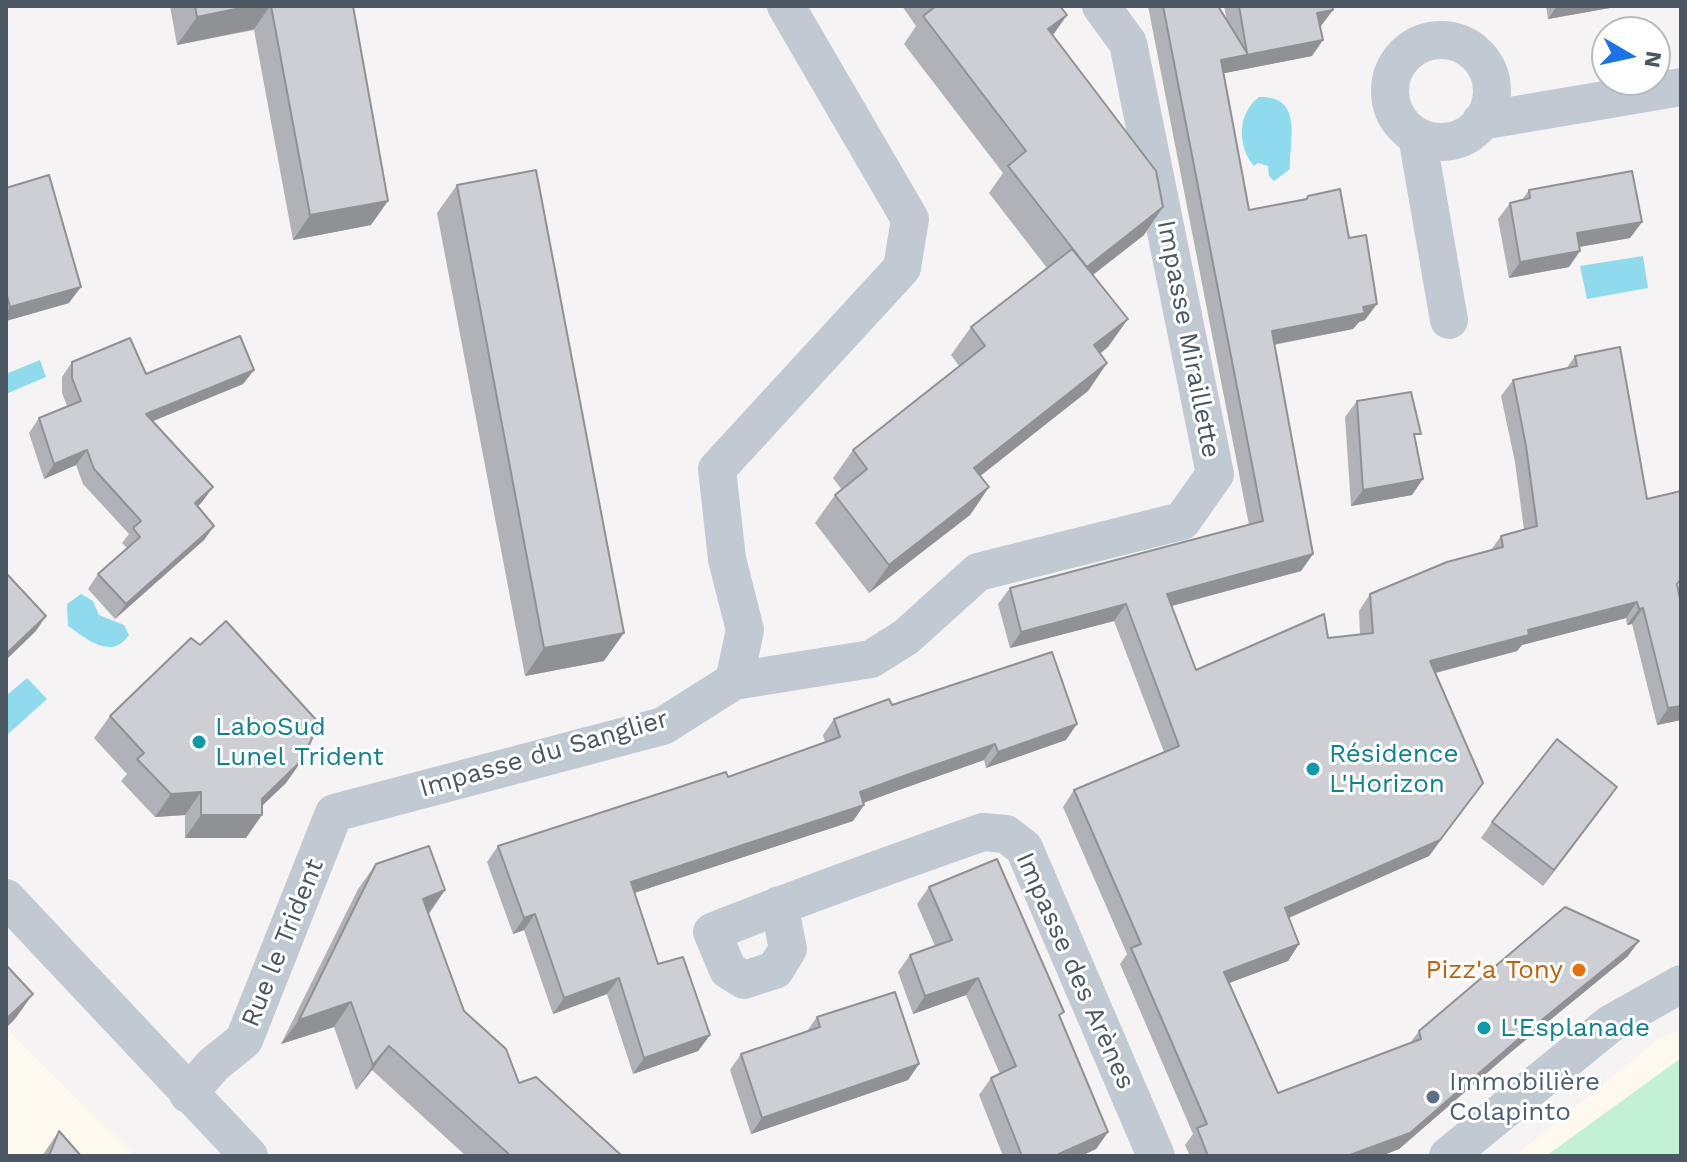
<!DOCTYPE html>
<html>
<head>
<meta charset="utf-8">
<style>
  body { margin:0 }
  #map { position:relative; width:1687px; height:1162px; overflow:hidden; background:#f5f3f3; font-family:"Work Sans",sans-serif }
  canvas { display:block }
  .frame { position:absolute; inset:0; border:8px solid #4a5661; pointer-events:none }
  .north { position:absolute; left:1591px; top:16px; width:80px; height:80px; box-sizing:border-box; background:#fff; border:2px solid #b7bbc0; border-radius:50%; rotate:99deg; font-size:22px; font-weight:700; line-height:32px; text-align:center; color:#4a5661 }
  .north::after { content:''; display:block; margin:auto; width:28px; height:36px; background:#1a73e8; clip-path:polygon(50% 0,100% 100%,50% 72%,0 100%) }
</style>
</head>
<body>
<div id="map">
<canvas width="1687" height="1162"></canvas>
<div class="frame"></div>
<div class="north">N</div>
</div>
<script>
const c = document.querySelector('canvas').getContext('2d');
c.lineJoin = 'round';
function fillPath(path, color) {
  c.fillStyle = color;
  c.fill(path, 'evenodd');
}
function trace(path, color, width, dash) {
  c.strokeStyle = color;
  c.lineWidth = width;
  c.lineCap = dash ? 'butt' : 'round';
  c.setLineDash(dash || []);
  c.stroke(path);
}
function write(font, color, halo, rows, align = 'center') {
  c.font = font + ' "Work Sans",sans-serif';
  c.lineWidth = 6;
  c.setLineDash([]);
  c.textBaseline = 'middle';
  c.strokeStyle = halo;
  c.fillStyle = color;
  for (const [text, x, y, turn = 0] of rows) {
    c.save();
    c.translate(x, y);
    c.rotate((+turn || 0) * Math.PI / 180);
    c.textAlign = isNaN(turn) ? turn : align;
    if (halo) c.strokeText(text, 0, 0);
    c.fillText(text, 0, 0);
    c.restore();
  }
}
const commercial = new Path2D(`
  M6,1028l129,128h-129z
  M1681,1030v126h-166l146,-119z`);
const green = new Path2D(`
  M1681,1058v98h-135z`);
const water = new Path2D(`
  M1259,97c44,-1 31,40 31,72l-16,12 -5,-5 -1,-10 -10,-3 -4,3c-17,-20 -17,-52 5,-69z
  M1643,256l5,32 -61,11 -7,-33z
  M40,360l6,17 -40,17v-20z
  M81,594l12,7 6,14 25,10 5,10c-18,26 -42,4 -61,-9l-1,-22z
  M27,678l20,21 -41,37v-40z`);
const minor = new Path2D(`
  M1390 91a51 51 0 1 1 102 0a51 51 0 1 1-102 0Z
  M1481,121l200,-34
  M1417,136l32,184
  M734,681l137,-22 35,-22 72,-65 204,-51 33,-47 -87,-431 -27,-37
  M6,898l243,258
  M779,905l9,44 -13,21 -31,10 -16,-10 -16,-38c90,-36 180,-68 271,-100l23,2 18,14 132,308
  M188,1094l25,-29 31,-25 90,-227 329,-87 71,-45 11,-51 -18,-71 -10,-90 185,-201 8,-49 -124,-213
  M1448,1156l162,-132 71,-40`);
const wall = new Path2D(`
  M170,6h183l18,219 -78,15 -39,-210 -77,15z
  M902,6h158l7,9 -14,20 91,200 -51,40 15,72 -8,7 7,9 -19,28 -108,84 9,12 -19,28 -101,78 -54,-70 20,-28 7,-5 -9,-12 20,-28 106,-84 -8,-11 20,-28 76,-59 -58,-75 14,-20 -99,-129 12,-18z
  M1148,6h70l9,15 -3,-15h108l1,4 -13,16 -8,30 -88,17 25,137 57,-10 2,-4 57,124 -6,2 -6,7 -79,16 39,209 -12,17 -129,35 24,64 132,-32 32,-4 -1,-23 11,-17 121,-44 10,-14 23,-6 -9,-68 -14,-66 12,-16 53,-11 9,-13 72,143 30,85 4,136 -24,5 -25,-101 -5,1 -1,-7 -104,27 -5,6 -81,22 47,110 -54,73 -140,62 10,26 -11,17 -59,22 49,110 132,-50 9,-12 220,-90 -12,16 -116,95 -112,97 -18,7h-191l-5,-11 8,-11 -73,-170 7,-10 -64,-147 11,-17 90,-38 -50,-131 -104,27 -12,-44 12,-16 239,-63z
  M1546,6h75l-73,13z
  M457,185l147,476 -79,15 -88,-463z
  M6,188l63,115 -63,18z
  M1529,190l113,32 -12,16 -50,9 -11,20 -60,11 -11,-59 12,-16 12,-3z
  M72,362l74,12 108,-4 -11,14 -90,37 60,66 -11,15 -4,4 16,20 -10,14 -89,79 -27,-30 10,-15 29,-26 -5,-5 7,-9 -46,-50 -7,-19 -32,14 -15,-46 10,-15 28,-12 -5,-13v-16z
  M1357,401l58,40 -3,54 -61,11 -6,-89z
  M892,705l174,35 -80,28 -2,-8 -80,28 -40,15v2l-11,16 -219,72 24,71 52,71 -12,16 -65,23 -26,-80 -54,20 -29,-84 -11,4 -26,-72 11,-16 230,-69 97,-35 -2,-7 11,-16z
  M110,716l192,44 -16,23 -24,23 -16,32h-61v-23l-30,2 -34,-36 6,-7 -33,-36z
  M1617,787l-74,99 -62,-48 11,-16z
  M376,864l69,26 -16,24 35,97 55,72 103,73h-156l-94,-86 -16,20 -22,-63 -53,17 77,-155z
  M929,887l131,131 48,114 -12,17 -15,7h-78l-24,-61 12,-17 9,-4 -34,-79 -53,19 -15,-42 12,-17 25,-9 -18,-42z
  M817,1017l102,47 -11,16 -157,54 -21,-64 11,-16 66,-23z
  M59,1131l22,25h-39z`);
const shadedWall = new Path2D(`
  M250,6h20l-16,23 -77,16 20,-28z
  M1557,6h64l-73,13z
  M1333,10l-12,16 -15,3 11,-16z
  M1067,15l-19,27v-13z
  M1323,40l-11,16 -102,20 11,-16z
  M388,201l-17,24 -78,15 17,-25z
  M1163,207l-19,28 -76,59 19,-27z
  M1642,222l-12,16 -64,11 11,-16z
  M1580,251l-11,16 -60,11 11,-16z
  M81,287l-12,16 -63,18v-8l4,-6z
  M1377,304l-12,16 -6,2 -6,7 -93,18 12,-16z
  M1128,319l-20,28 -34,26 20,-28z
  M1107,363l-19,28 -133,105 19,-28z
  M254,370l-11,14 -107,44 10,-14z
  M87,450l-11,15 -32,14 10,-15z
  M1423,479l-11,16 -61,11 12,-16z
  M213,487l-11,15 -17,16 10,-15z
  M989,487l-19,28 -101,78 20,-28z
  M214,526l-10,14 -89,79 11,-15z
  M1313,554l-12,17 -145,39 11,-16z
  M1637,602l-11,16 -104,27 -5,6 -98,26 11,-16 98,-31z
  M1126,604l-12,17 -104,27 11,-16z
  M1643,608l-11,16 -5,1 12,-16z
  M46,616l-10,15 -30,29v-6z
  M624,633l-20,28 -79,15 19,-28z
  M1681,706v14l-24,5 11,-17z
  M1077,724l-11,16 -80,28 12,-16z
  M995,744l-11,16 -136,48 12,-16z
  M302,760l-16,23 -34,32h10l-16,23h-61l16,-23 61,-16z
  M1483,783l-54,73 -155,68 11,-16z
  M1617,787l-11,16 -63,83 11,-16z
  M201,792l-16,23 -30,2 16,-23z
  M864,805l-11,16 -234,77 12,-16z
  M445,890l-18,25 -4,-16z
  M535,914l-11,16 -11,4 11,-16z
  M1639,941l-12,16 -116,95 -112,97 -18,7h-34l175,-120z
  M1299,944l-11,17 -75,28 11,-17z
  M619,978l-12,16 -54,20 11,-16z
  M978,978l-12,17 -53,19 12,-18z
  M33,994l-18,25 -9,9v-9z
  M351,1002l-17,25 -53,17 18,-24z
  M710,1035l-12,16 -65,23 11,-16z
  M389,1046l-17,24 -16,20 17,-25z
  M919,1064l-11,16 -157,54 11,-16z
  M1108,1132l-12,17 -15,7h-23z`);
const building = new Path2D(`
  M195,6h55l-53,11z
  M271,6h82l35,195 -78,14z
  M936,6h124l7,9 -19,14 108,142 7,36 -76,60 -79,-101 18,-15 -103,-135z
  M1163,6h55l29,47 -8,-47h93l1,4 -16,3 6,27 -102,20 28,150 58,-11 1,-3 32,-7 9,49 17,-3 11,69 -14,3 2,6 -93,18 41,223 -146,40 29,76 128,-56 4,24 45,-5 -3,-39 77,-32 56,-15 -2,-11 36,-10 -11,-80 -13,-66 64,-14 -2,-10 45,-9 27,152 34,-8v88l-4,5 4,20v102l-13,2 -25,-100 -4,1 -2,-7 -109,28 1,5 -99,26 53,122 -43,57 -155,68 14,36 -75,28 54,121 143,-54 -2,-8 146,-124 74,34 -117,95 -112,97 -63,23h-139l-11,-28 10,-4 -76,-176 10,-4 -67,-154 105,-44 -53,-142 -105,28 -11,-44 253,-67z
  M536,170l88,463 -80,15 -87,-463z
  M1632,171l10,51 -65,11 3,18 -60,11 -10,-59 20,-5 -1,-8z
  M49,175l32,112 -71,20 -4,-15v-104z
  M1072,249l56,70 -34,26 13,18 -133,105 15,19 -100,78 -54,-70 32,-26 -14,-19 132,-104 -14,-19z
  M240,336l14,34 -108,44 67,73 -18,16 19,23 -88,78 -28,-30 42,-37 -7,-9 8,-7 -47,-52 -7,-19 -33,14 -15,-46 42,-17 -9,-23v-16l58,-24 16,36z
  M1411,392l10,42h-7l9,45 -60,11 -6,-89z
  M6,573l40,43 -40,38z
  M226,621l93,102 -17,37 -40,39v16h-61v-23l-30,2 -34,-35 7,-6 -34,-37 81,-78 9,7z
  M1052,652l25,72 -79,28 -3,-8 -80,28 -55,20 4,13 -233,77 27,82 25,-7 27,78 -66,23 -25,-80 -55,20 -29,-84 -11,4 -26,-72 228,-74 2,5 112,-40 -6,-18 55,-20 3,6z
  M1557,739l60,48 -63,83 -62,-48z
  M429,846l16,44 -22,9 41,112 42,38 13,34 17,-6 86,79h-111l-122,-110 -16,19 -22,-63 -52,18 77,-156z
  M997,859l67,153 -5,3 49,117 -49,22 1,2h-38l-31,-78 25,-12 -38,-88 -53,18 -15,-41 42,-15 -23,-53z
  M6,965l27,29 -27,25z
  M895,992l24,72 -157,54 -21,-64 79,-27 -3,-10z
  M59,1131l22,25h-32z`);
const markers = [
  [199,742,8,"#0f9aa8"],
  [1313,769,8,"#0f9aa8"],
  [1579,970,8,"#e8710a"],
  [1484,1028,8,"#0f9aa8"],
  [1433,1097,8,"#5c6f8a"]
];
const streetNames = [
  ["Impasse Miraillette",1188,339,79],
  ["Impasse du Sanglier",544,754,-16],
  ["Rue le Trident",283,943,-68],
  ["Impasse des Arènes",1075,971,66]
];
const cultureNames = [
  ["LaboSud",215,727],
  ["Lunel Trident",215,757],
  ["Résidence",1329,754],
  ["L'Horizon",1329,784],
  ["L'Esplanade",1500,1028]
];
const foodNames = [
  ["Pizz'a Tony",1563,970]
];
const serviceNames = [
  ["Immobilière",1449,1082],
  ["Colapinto",1449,1112]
];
fillPath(commercial, '#fdf9ef');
fillPath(green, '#c3f1d5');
fillPath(water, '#90daee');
trace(minor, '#c1cad2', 38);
fillPath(wall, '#b0b2b7');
fillPath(shadedWall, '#909195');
fillPath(building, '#cdcfd5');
trace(building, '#909195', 2);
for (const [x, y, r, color] of markers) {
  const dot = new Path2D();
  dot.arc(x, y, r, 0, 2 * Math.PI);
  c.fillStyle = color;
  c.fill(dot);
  trace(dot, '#fff', 3);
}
write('26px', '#4a5661', '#fff', streetNames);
write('26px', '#0d838f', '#fff', cultureNames, 'left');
write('26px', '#c56008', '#fff', foodNames, 'right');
write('26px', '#4e5e75', '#fff', serviceNames, 'left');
</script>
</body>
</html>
